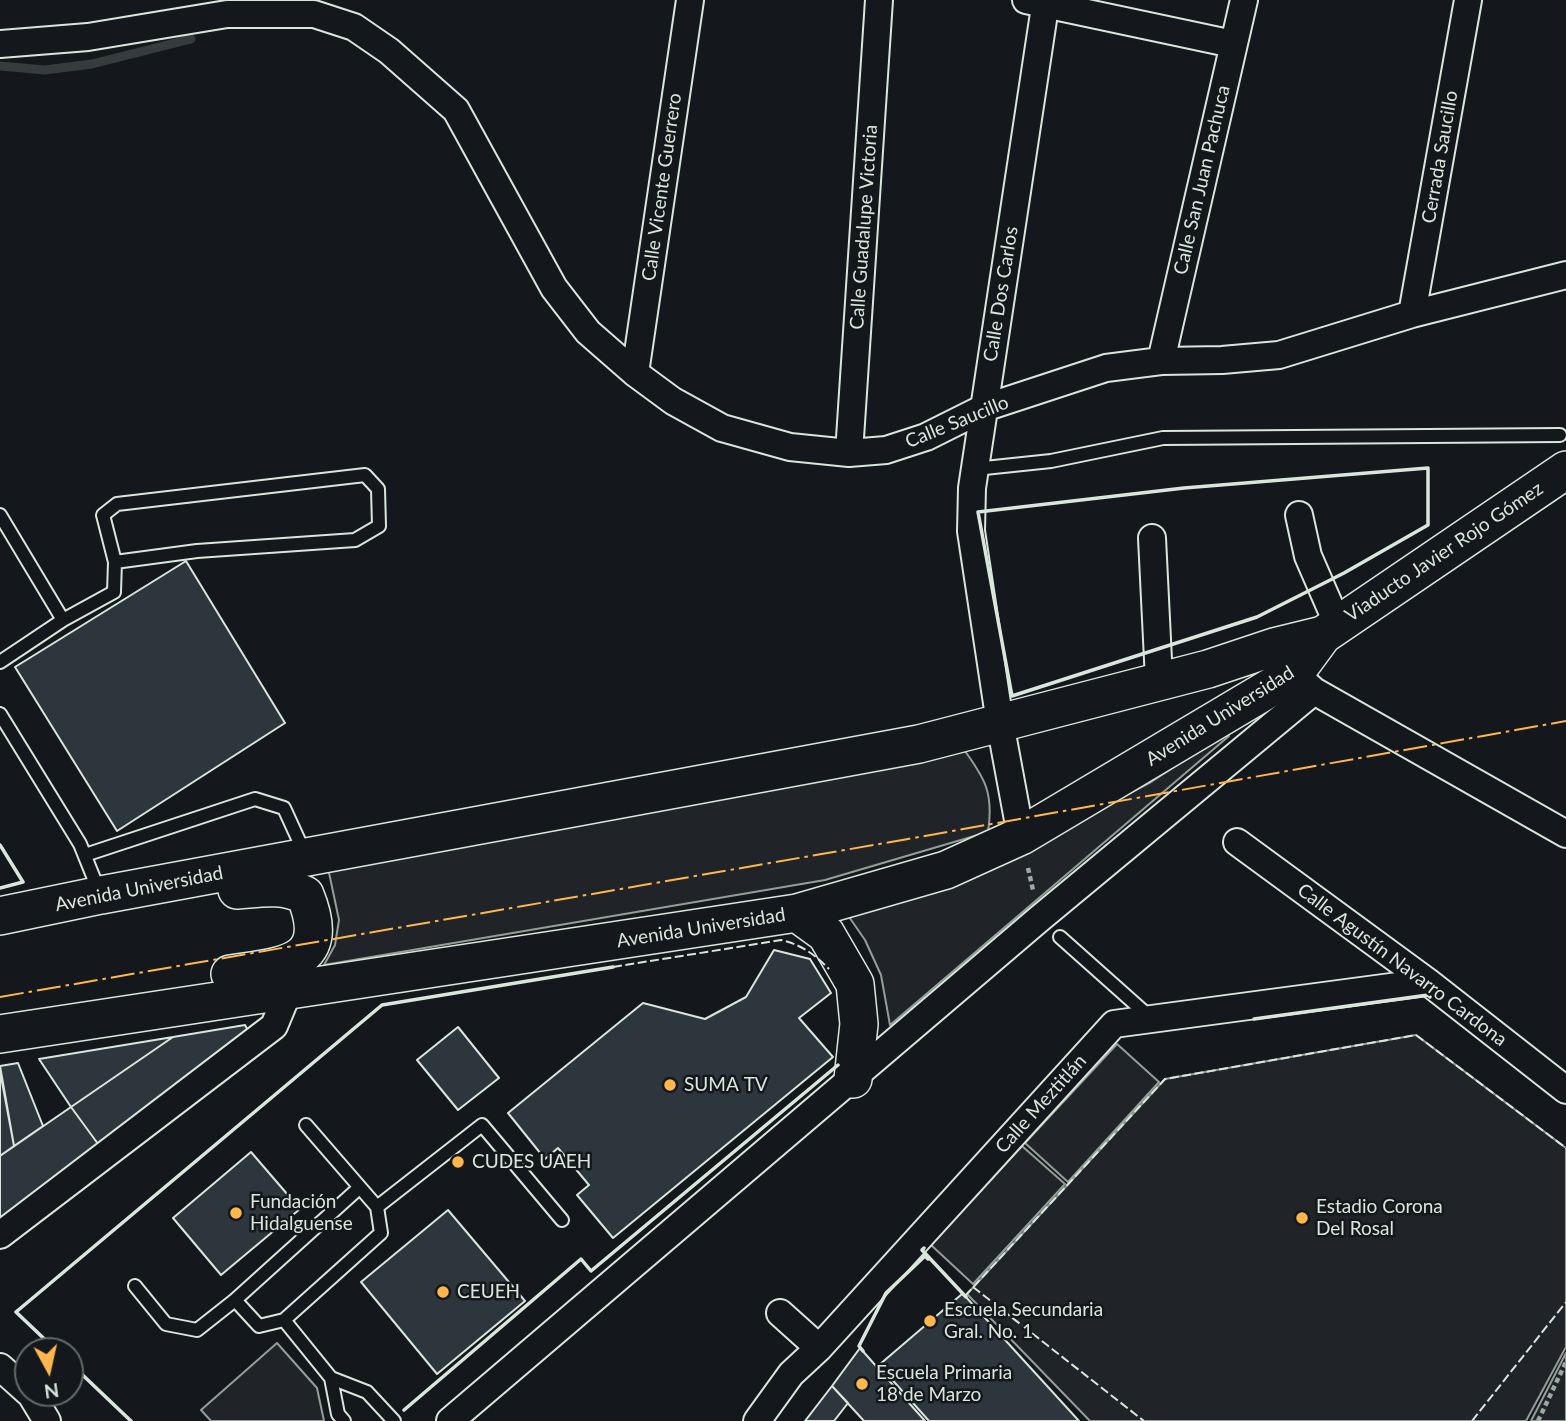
<!DOCTYPE html>
<html>
<head>
<meta charset="utf-8">
<style>
  body { margin:0 }
  #map { position:relative; width:1566px; height:1421px; overflow:hidden; background:#14181c; font-family:Lato,sans-serif }
  canvas { display:block }
  .north { position:absolute; left:14px; top:1337px; width:70px; height:70px; box-sizing:border-box; background:#14181c; border:2px solid #626a69; border-radius:50%; rotate:172deg; font-size:19px; font-weight:700; line-height:28px; text-align:center; color:#d8e6dc }
  .north::after { content:''; display:block; margin:auto; width:24px; height:32px; background:#ffb74d; clip-path:polygon(50% 0,100% 100%,50% 72%,0 100%) }
</style>
</head>
<body>
<div id="map">
<canvas width="1566" height="1421"></canvas>
<div class="north">N</div>
</div>
<script>
const c = document.querySelector('canvas').getContext('2d');
c.lineJoin = 'round';
function fillPath(path, color) {
  c.fillStyle = color;
  c.fill(path, 'evenodd');
}
function trace(path, color, width, dash) {
  c.strokeStyle = color;
  c.lineWidth = width;
  c.lineCap = dash ? 'butt' : 'round';
  c.setLineDash(dash || []);
  c.stroke(path);
}
function write(font, color, halo, rows, align = 'center') {
  c.font = font + ' Lato,sans-serif';
  c.lineWidth = 5;
  c.setLineDash([]);
  c.textBaseline = 'middle';
  c.strokeStyle = halo;
  c.fillStyle = color;
  for (const [text, x, y, turn = 0] of rows) {
    c.save();
    c.translate(x, y);
    c.rotate((+turn || 0) * Math.PI / 180);
    c.textAlign = isNaN(turn) ? turn : align;
    if (halo) c.strokeText(text, 0, 0);
    c.fillText(text, 0, 0);
    c.restore();
  }
}
const green = new Path2D(`
  M1226,733l3,3 -339,289 -9,-50 -16,-35 -18,-26 226,-91 78,-41z
  M962,747c23,31 32,46 26,85l-163,48 -501,85 11,-20 4,-25 -11,-52z
  M1416,1035l150,113v199l-40,74h-436l-123,-127 198,-215z
  M1117,1044l42,38 -91,100 -43,-39z
  M1022,1146l43,38 -92,100 -42,-39z
  M277,1343l40,45 7,33h-113l-10,-11z
  M1566,1353v68h-35z`);
const stream = new Path2D(`
  M0,66l45,4 47,-6 99,-25`);
const building = new Path2D(`
  M186,561l99,162 -168,108 -102,-164z
  M774,950l36,9 21,34 -32,25 34,39 -220,181 -36,-43 12,-10 -31,-37 -13,11 -37,-46 135,-110 62,16 41,-22z
  M245,1025l6,11 -150,112 -30,-41 102,-70z
  M458,1027l41,51 -41,32 -41,-50z
  M173,1037l-102,70 -32,-48z
  M18,1063l25,63 -29,20 -14,-80z
  M0,1071l14,75 -14,10z
  M71,1107l30,41 -101,76v-68z
  M251,1152l49,57 -79,66 -48,-57z
  M448,1210l77,91 -88,73 -76,-92z
  M962,1294l3,2 114,125h-150l-50,-56z
  M860,1348l65,73h-61l-32,-35z
  M832,1386l16,17 -14,18h-29z`);
const path = new Path2D(`
  M1028,868l5,22
  M1538,1421l28,-59`);
const service = new Path2D(`
  M975,469l76,-8 112,-23 397,-3
  M0,515l63,105
  M0,662l63,-42 51,-28 1,-30 -12,-47 14,-11 248,-29 13,14 1,37 -24,14 -158,11 -82,11
  M0,714l80,130 19,47
  M85,855l170,-56 29,9 21,46
  M1060,937l92,82
  M377,1207l105,-82 80,95
  M135,1286l31,38 31,6 38,-30 24,26 25,-6 47,58 7,36 6,7
  M235,1300l124,-112
  M284,1320l97,-87 -4,-26 -71,-82
  M331,1378l36,14 27,29`);
const minor = new Path2D(`
  M1026,0l207,44
  M0,44l88,-7 139,-23h87l40,13 35,24 67,59 98,178 34,44 47,41 38,28 49,27 68,19 59,6 37,-3 40,-13 58,-29 122,-40 55,-7 61,-1 57,-5 133,-41 154,-39
  M1412,314l56,-314
  M1161,361l83,-361
  M635,373l55,-373
  M849,453l30,-453
  M1299,515l9,41 30,69
  M1152,538l7,142
  M1302,680l12,11 252,143
  M1021,836l-21,-113 -29,-192 1,-43 74,-488
  M1237,842l191,140 138,108
  M0,1235l274,-209 15,-36
  M780,1313l39,35
  M0,1367l28,25
  M30,1393l17,28
  M450,1421l589,-502 275,-228
  M757,1421l34,-47 28,-26 295,-324 314,-42`);
const secondary = new Path2D(`
  M797,913l29,21 29,50 4,40 -6,55
  M0,916l101,-21 818,-151 289,-75 66,-22 49,-12
  M230,974c53,-8 104,-9 75,-79 -24,-11 -42,-7 -68,-5
  M0,1034l797,-121 149,-43 75,-34 274,-163 28,-38 243,-165`);
const fence = new Path2D(`
  M613,967l168,-27c21,5 33,14 48,29
  M973,1287l171,134
  M965,1296l200,-217 251,-44 150,113
  M1472,1421l94,-119`);
const wall = new Path2D(`
  M1428,468v57l-84,48 -87,44 -245,79 -34,-184 206,-24z
  M0,845l23,37 -23,6
  M1254,1019l174,-24 2,2
  M924,1248l-2,2 44,47
  M57,1351l-41,-39 366,-307 231,-38
  M863,1351l-4,-5 27,-53 39,-37 3,3
  M70,1363l61,58
  M404,1410l177,-151 10,12 247,-206`);
const power = new Path2D(`
  M0,997l908,-158 658,-118`);
const markers = [
  [670,1085,7,"#ffb74d"],
  [458,1162,7,"#ffb74d"],
  [236,1213,7,"#ffb74d"],
  [1302,1218,7,"#ffb74d"],
  [443,1292,7,"#ffb74d"],
  [930,1321,7,"#ffb74d"],
  [862,1384,7,"#ffb74d"]
];
const streetNames = [
  ["Cerrada Saucillo",1440,157,-80],
  ["Calle San Juan Pachuca",1202,180,-77],
  ["Calle Vicente Guerrero",662,187,-82],
  ["Calle Guadalupe Victoria",864,227,-86],
  ["Calle Dos Carlos",1001,294,-81],
  ["Calle Saucillo",957,422,-22],
  ["Viaducto Javier Rojo Gómez",1444,552,-34],
  ["Avenida Universidad",1220,716,-32],
  ["Avenida Universidad",139,889,-11],
  ["Avenida Universidad",701,928,-9],
  ["Calle Agustín Navarro Cardona",1402,965,37],
  ["Calle Meztitlán",1041,1104,-48]
];
const poiNames = [
  ["SUMA TV",684,1085],
  ["CUDES UAEH",472,1162],
  ["Fundación",250,1202],
  ["Hidalguense",250,1224],
  ["Estadio Corona",1316,1207],
  ["Del Rosal",1316,1229],
  ["CEUEH",457,1292],
  ["Escuela Secundaria",944,1310],
  ["Gral. No. 1",944,1332],
  ["Escuela Primaria",876,1373],
  ["18 de Marzo",876,1395]
];
fillPath(green, '#202428');
trace(green, '#939e99', 2);
trace(stream, '#363b3e', 9);
fillPath(building, '#2c363c');
trace(building, '#d8e6dc', 2);
trace(service, '#d8e6dc', 16);
trace(minor, '#d8e6dc', 30);
trace(secondary, '#d8e6dc', 40);
trace(path, '#9da8a2', 4.5, [5, 3.5]);
trace(service, '#14181c', 12);
trace(minor, '#14181c', 26);
trace(secondary, '#14181c', 37);
trace(fence, '#d8e6dc', 2, [9, 3.5]);
trace(wall, '#d8e6dc', 3.5);
trace(power, '#ffb74d', 2, [24, 5, 3.5, 5]);
for (const [x, y, r, color] of markers) {
  const dot = new Path2D();
  dot.arc(x, y, r, 0, 2 * Math.PI);
  c.fillStyle = color;
  c.fill(dot);
  trace(dot, '#14181c', 2.5);
}
write('19px', '#d8e6dc', '#14181c', streetNames);
write('19px', '#d8e6dc', '#14181c', poiNames, 'left');
</script>
</body>
</html>
